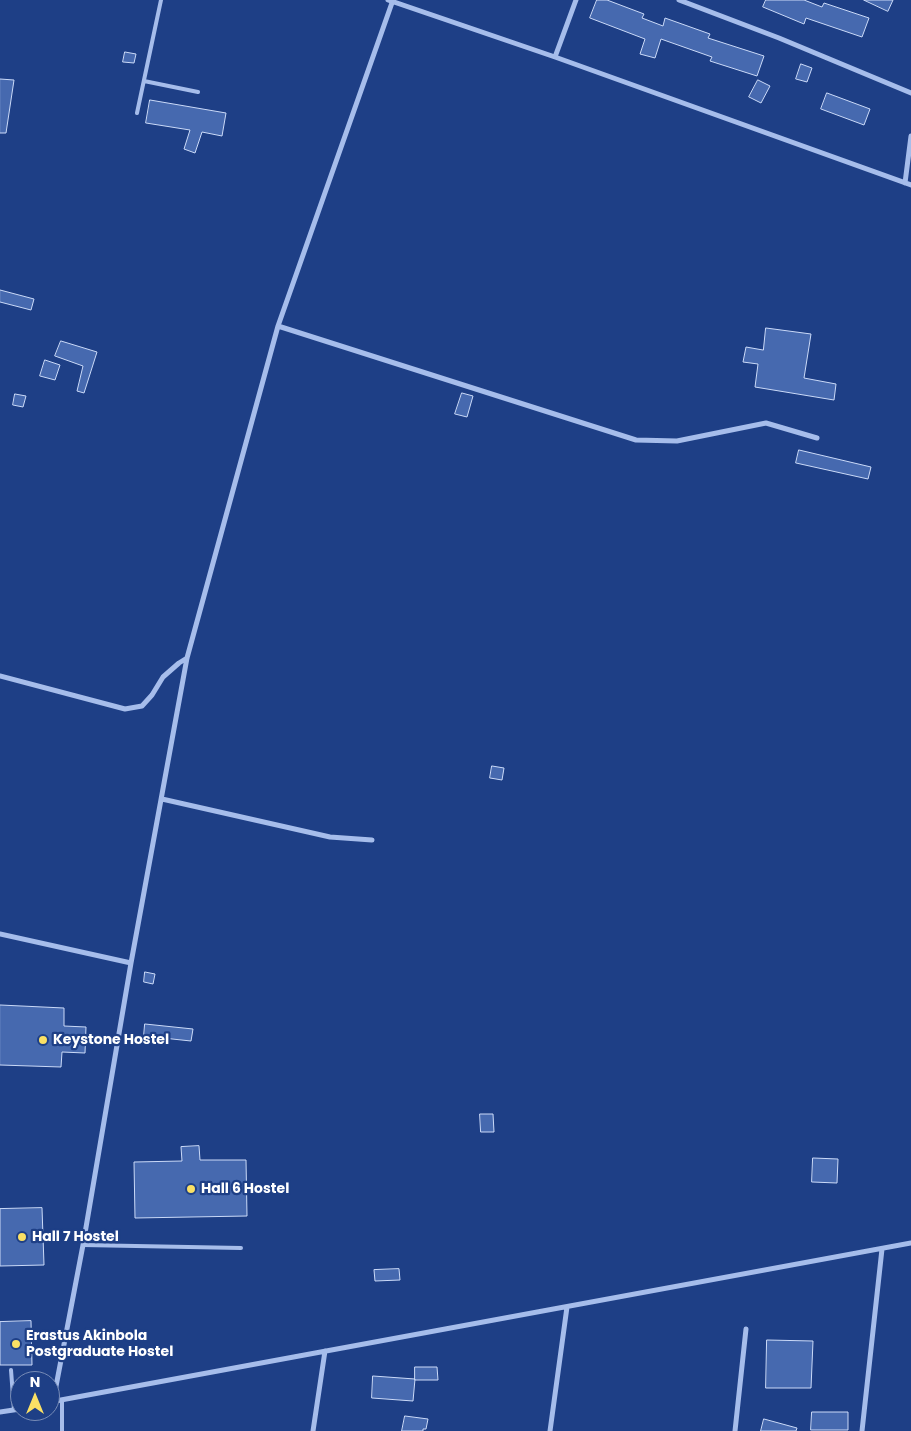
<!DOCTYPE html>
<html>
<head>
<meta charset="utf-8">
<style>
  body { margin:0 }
  #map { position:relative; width:911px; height:1431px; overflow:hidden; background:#1e3f86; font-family:Poppins,sans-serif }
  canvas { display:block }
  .north { position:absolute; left:10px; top:1371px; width:50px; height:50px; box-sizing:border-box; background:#1e3f86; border:1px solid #788cb6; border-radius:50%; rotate:0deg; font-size:14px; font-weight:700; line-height:20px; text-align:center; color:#fff }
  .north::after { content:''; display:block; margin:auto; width:18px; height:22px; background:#fae065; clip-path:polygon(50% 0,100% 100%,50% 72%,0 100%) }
</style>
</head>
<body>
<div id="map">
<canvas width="911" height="1431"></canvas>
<div class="north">N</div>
</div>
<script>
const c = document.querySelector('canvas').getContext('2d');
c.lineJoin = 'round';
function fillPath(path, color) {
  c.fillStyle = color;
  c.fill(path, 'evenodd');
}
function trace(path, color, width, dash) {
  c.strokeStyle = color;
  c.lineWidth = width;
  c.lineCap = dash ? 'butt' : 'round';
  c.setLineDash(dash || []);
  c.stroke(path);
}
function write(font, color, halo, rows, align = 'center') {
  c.font = font + ' Poppins,sans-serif';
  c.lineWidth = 4.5;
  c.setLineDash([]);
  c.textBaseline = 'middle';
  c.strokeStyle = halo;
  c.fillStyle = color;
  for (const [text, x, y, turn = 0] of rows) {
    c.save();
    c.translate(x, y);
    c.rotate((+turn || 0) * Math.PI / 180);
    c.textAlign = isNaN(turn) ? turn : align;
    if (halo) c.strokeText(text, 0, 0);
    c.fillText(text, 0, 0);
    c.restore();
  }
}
const building = new Path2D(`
  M597,0h10l37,14 -2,4 21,8 2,-8 45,16 -2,4 56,18 -7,20 -47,-15 2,-4 -51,-18 -6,19 -15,-4 5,-15 -55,-21z
  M766,0h38l18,7 2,-4 45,15 -7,19 -56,-19 -2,6 -41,-17z
  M864,0h29l-5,11z
  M125,52l11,2 -2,9 -11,-1z
  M801,64l11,4 -5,14 -11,-3z
  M0,79l14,1 -8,53h-6z
  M758,80l12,6 -9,17 -12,-6z
  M827,93l43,16 -6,16 -43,-16z
  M150,100l76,13 -4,23 -20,-4 -7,21 -11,-4 6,-19 -44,-7z
  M0,290l34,9 -3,11 -31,-8z
  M766,328l45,6 -7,44 32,6 -2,16 -79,-13 3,-23 -15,-2 3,-15 17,3z
  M61,341l36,11 -13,41 -7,-2 6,-25 -28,-10z
  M45,360l15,5 -5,15 -15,-4z
  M462,393l11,3 -6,21 -12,-3z
  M15,394l11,2 -3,11 -10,-2z
  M799,450l72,17 -3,12 -72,-16z
  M492,766l12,2 -2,12 -12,-2z
  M145,972l10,2 -2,10 -9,-2z
  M0,1005l64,3v18l22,1 -1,26 -23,-1 -1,15 -61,-2z
  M145,1024l48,5 -2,12 -47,-5z
  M480,1114h13l1,18h-13z
  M199,1146l1,14h46l1,56 -112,2 -1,-56 48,-1 -1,-14z
  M813,1158l25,1 -1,24 -25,-1z
  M42,1208l2,57 -44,1v-57z
  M399,1269l1,11 -25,1 -1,-11z
  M31,1321l1,44h-32v-43z
  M767,1340l46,1 -2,47h-45z
  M415,1367h22l1,13h-23z
  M373,1376l42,3 -2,22 -41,-3z
  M812,1412h36v18h-37z
  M405,1416l23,3 -2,10h-3v2h-21z
  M764,1419l33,9 -1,3h-35z`);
const lane = new Path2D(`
  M144,81l54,11
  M137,113l24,-113
  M83,1245l158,3
  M11,1370l3,40
  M62,1431v-30`);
const street = new Path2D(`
  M388,0l167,57 356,128
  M679,0l100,38 132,55
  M555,57l21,-57
  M905,183l6,-47
  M278,326l358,114 41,1 89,-18 51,15
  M0,676l125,33 17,-3 10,-11 11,-18 16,-14 8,-5
  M162,799l168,38 42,3
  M0,934l131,29
  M50,1402l861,-159
  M53,1402l30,-157 48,-282 56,-305 91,-332 115,-326
  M0,1412l20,-3
  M313,1431l12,-80
  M550,1431l17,-124
  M735,1431l11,-102
  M862,1431l20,-182`);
const markers = [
  [43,1040,5,"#fae065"],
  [191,1189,5,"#fae065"],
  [22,1237,5,"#fae065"],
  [16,1344,5,"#fae065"]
];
const poiNames = [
  ["Keystone Hostel",53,1040],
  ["Hall 6 Hostel",201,1189],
  ["Hall 7 Hostel",32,1237],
  ["Erastus Akinbola",26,1336],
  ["Postgraduate Hostel",26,1352]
];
fillPath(building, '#4669af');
trace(building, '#cbdaf8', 1);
trace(lane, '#a6bdeb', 4);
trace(street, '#a6bdeb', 5);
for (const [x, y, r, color] of markers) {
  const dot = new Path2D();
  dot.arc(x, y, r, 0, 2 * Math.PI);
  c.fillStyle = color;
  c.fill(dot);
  trace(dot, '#1e3f86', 2);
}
write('bold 14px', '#fff', '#1e3f86', poiNames, 'left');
</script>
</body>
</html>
